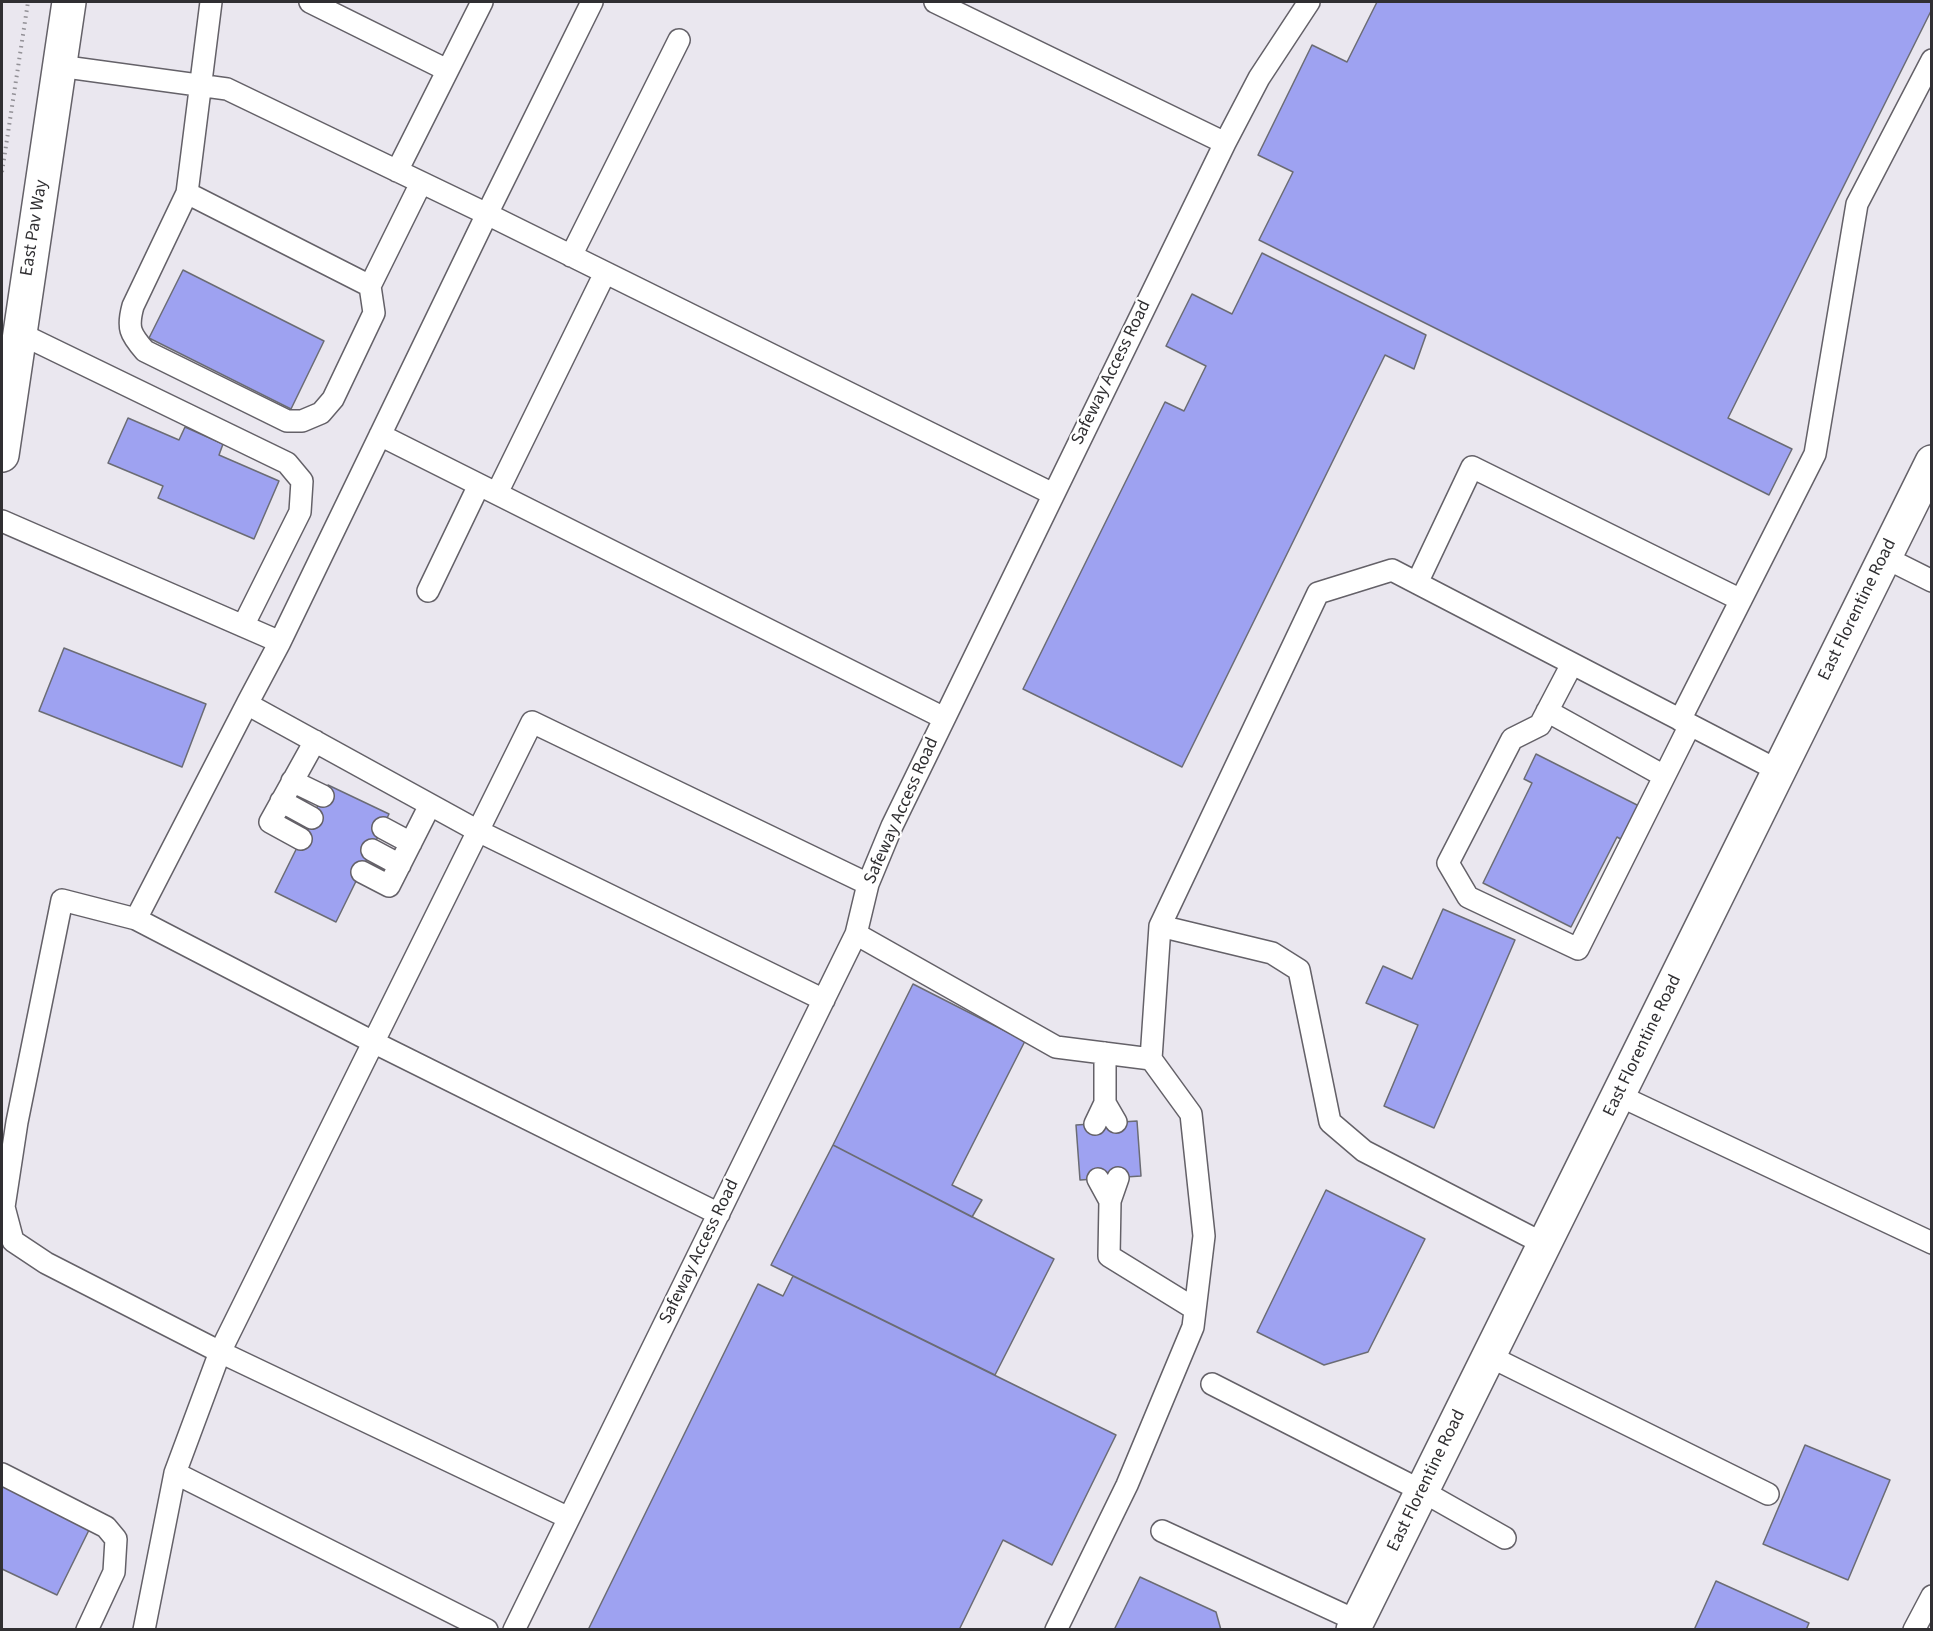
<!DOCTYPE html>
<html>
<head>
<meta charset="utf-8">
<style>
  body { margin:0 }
  #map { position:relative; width:1933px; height:1631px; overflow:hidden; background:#eae7ef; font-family:"Source Sans 3",sans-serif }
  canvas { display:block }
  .frame { position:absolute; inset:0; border:3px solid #302f32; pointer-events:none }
</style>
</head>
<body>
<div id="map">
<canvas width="1933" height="1631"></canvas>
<div class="frame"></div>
</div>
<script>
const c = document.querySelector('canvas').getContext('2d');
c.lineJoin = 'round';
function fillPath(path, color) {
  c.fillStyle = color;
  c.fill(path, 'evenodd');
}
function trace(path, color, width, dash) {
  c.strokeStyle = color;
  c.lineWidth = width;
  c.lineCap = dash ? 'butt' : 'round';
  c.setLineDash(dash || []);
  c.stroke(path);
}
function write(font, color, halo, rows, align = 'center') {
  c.font = font + ' "Source Sans 3",sans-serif';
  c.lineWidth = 4.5;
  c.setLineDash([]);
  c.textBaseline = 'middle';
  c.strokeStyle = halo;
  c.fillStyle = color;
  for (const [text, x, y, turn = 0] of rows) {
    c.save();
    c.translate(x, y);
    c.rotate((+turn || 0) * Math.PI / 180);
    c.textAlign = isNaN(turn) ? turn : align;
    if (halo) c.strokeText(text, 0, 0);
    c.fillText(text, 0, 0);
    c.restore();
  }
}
const building = new Path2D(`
  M1377,2h555v7l-204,409 64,31 -23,46 -510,-255 34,-68 -35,-17 54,-110 35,17z
  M1262,253l164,82 -12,34 -29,-14 -203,412 -159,-78 142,-287 19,9 22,-45 -40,-20 26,-52 40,20z
  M183,270l141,71 -33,68 -142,-71z
  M128,418l51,22 6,-13 38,17 -4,11 60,26 -25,58 -96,-41 5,-12 -55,-23z
  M64,648l142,56 -24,63 -143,-56z
  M1536,754l107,54 -17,34 -9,-5 -46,90 -88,-44 49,-100 -8,-4z
  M328,785l61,29 -53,108 -61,-30z
  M1443,909l72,31 -81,188 -50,-22 34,-81 -52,-22 17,-37 29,13z
  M913,984l112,57 -73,144 30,15 -10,17 -139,-72z
  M1137,1121l4,55 -61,4 -4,-55z
  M833,1145l221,114 -59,116 -224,-110z
  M1326,1190l99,49 -57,113 -44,13 -67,-33z
  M793,1276l323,159 -64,130 -49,-25 -44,90h-371l170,-346 25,12z
  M1805,1445l85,35 -42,100 -85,-36z
  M2,1483l89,43 -34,69 -55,-26z
  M1140,1577l76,35 5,18h-107z
  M1716,1581l93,42 -3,7h-112z`);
const path = new Path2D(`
  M2,172l26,-170`);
const lane = new Path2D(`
  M211,2l-24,191 183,93 51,-103
  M310,2l137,68
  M935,2l290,141
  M59,66l168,23 260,125 566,280
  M397,171l85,-169
  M187,193l-54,113c-6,22 -3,28 12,45l142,70h15l19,-8 12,-14 41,-86 -4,-27
  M571,256l108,-216
  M19,333l268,130 15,18 -2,31 -57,114
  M380,435l564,283
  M497,493l108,-220
  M2,521l278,121 207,-428 105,-212
  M1884,557l48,24
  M1417,583l55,-116 269,133
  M428,591l51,-106
  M280,642l-33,62 231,127 54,-109 336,162
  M1572,664l-32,61 -28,14 -64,124 20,34 110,52 112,-224
  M247,704l-111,215 -74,-19 -45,222 -13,85 9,34 33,22 174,89 349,166
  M1547,711l117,65
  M1680,720l135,-266 42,-250 75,-144
  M292,781l31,15
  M281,801l31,17
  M383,828l28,15
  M301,839l-31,-17 45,-81
  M372,850l28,15
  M362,872l27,14 41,-81
  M136,919l237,123 346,172
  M1160,926l112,27 27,17 31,152 34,29 180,93
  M856,934l200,113 95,12 40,55 13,122 -11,91 -66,158 -71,145
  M1151,1059l9,-133 158,-333 74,-23 387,201
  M1618,1095l314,148
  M1105,1103l11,19
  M1095,1124l10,-21v-50
  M1118,1178l-8,23 -1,55 86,53
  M1098,1179l12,22
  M1489,1356l279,138
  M1212,1384l210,107 83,47
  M175,1473l312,157
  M2,1474l104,53 10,12 -2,33 -27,58
  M1162,1531l195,90
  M144,1630l31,-157 45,-121 258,-521 346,169
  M514,1630l342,-696 12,-50 24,-58 333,-683 34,-65 50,-76
  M1914,1630l18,-34`);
const secondary = new Path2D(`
  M2,455l67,-453
  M1353,1630l579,-1168`);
const streetNames = [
  ["East Pav Way",35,228,-81],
  ["Safeway Access Road",1112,373,-64],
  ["East Florentine Road",1858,610,-64],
  ["Safeway Access Road",902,811,-66],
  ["East Florentine Road",1643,1046,-64],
  ["Safeway Access Road",700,1252,-64],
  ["East Florentine Road",1427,1481,-64]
];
fillPath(building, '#9ea2f1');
trace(building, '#6b6c74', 1.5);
trace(lane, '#646168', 24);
trace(secondary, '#646168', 36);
trace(path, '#939197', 4, [1.5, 4.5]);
trace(lane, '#fff', 21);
trace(secondary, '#fff', 33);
write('18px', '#302f32', '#fff', streetNames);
</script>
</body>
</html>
